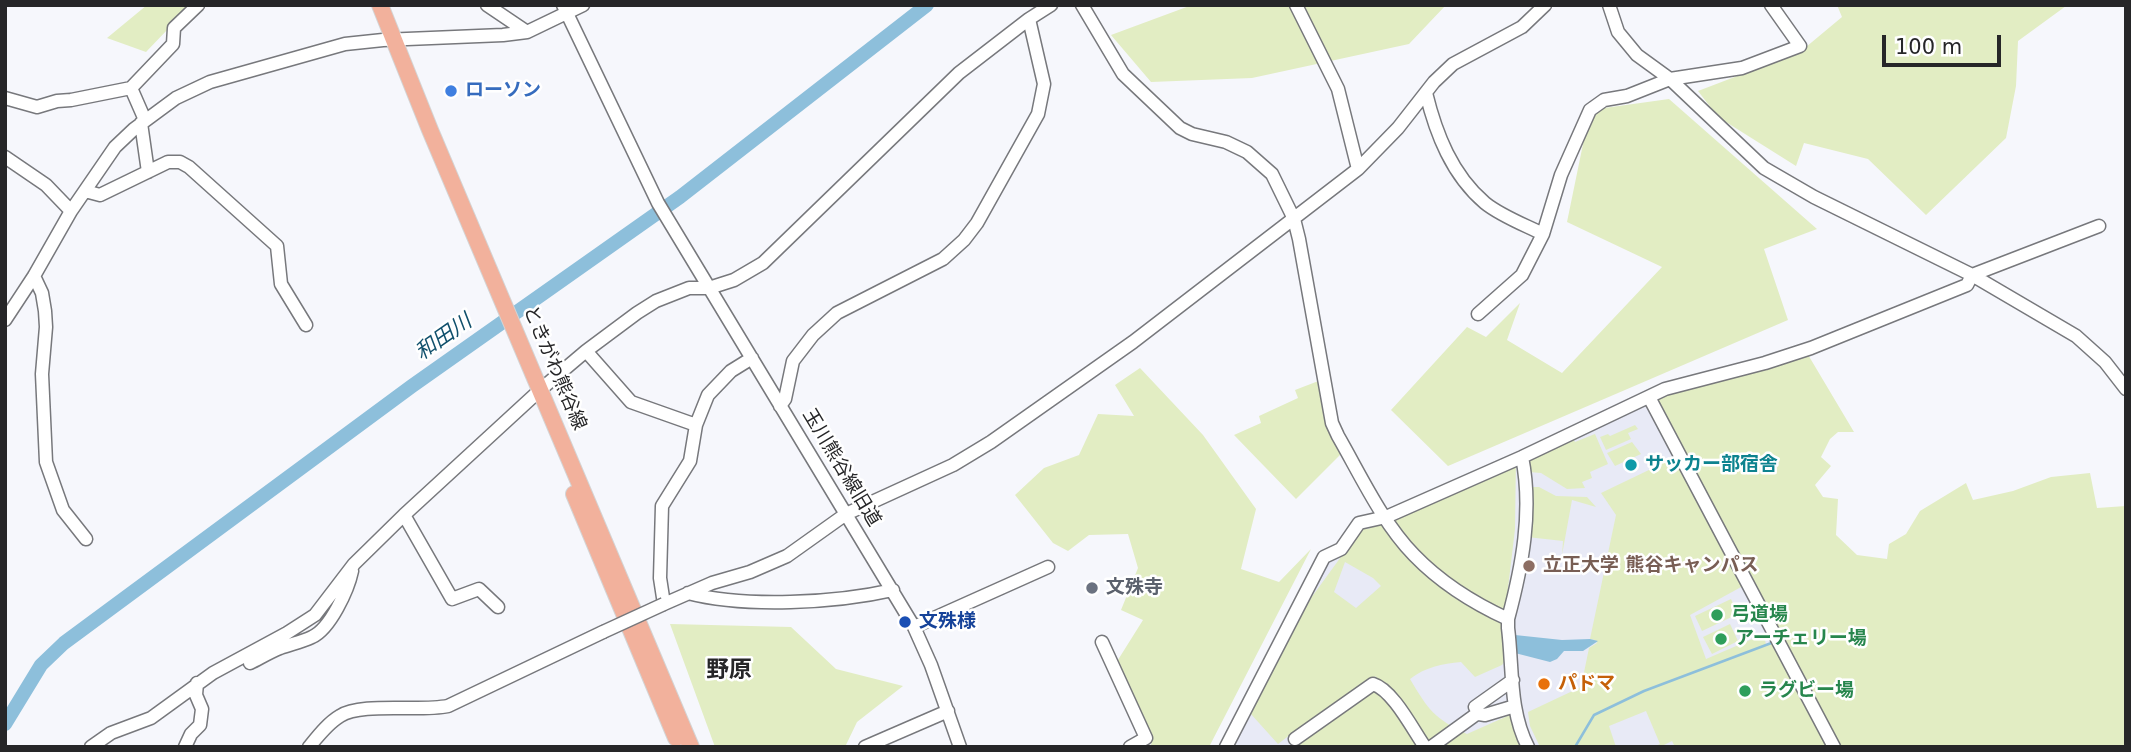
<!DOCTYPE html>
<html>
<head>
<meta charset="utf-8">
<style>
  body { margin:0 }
  #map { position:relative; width:2131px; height:752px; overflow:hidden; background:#f6f7fc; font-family:"DejaVu Sans",sans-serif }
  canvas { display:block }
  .frame { position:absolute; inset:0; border:7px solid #262628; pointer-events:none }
  .scale { position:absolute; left:1882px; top:35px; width:119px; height:32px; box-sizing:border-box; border:4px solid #262628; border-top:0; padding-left:9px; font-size:21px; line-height:24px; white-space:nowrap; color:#262628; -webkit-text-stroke:5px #fff; paint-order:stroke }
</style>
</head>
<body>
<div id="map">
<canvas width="2131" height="752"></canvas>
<div class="frame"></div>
<div class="scale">100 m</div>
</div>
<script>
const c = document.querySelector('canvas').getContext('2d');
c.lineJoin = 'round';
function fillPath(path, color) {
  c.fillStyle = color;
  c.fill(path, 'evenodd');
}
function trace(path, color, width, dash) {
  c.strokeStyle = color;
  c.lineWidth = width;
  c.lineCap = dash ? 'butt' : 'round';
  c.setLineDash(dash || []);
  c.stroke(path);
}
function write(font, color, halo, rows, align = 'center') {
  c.font = font + ' "DejaVu Sans","Noto Sans JP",sans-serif';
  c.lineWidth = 5;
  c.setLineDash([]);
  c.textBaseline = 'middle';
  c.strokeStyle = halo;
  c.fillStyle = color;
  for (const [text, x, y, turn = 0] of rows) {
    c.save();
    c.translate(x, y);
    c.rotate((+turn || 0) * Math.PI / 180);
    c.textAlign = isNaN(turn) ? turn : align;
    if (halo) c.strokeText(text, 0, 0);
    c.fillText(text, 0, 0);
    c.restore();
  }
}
const built = new Path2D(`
  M1653,397l180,350h-605l97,-190 11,-13 17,-14z`);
const green = new Path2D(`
  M147,5h44l-45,47 -39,-14z
  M1192,5h254l-37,39 -157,34 -101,4 -40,-47z
  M1837,5h229v1l-48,35 -2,45 -10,52 -80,77 -58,-56 -64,-16 -8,23 -78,-49 -20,-26 102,-39 42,-35z
  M1669,99l148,130 -53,20 24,71 -340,146 -57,-56 76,-83 19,10 34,-34 -13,37 55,33 100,-106 -95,-45 23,-112z
  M1807,353l47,79h-16l-8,7 -9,18 10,9 -16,19 8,12 15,2 -2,36 21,20 30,4 2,-15 17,-10 14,-23 46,-28 7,17 40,-9 38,-14 39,-4 7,35 29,-2v241h-289l-182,-351z
  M1140,368l63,67 53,74 -15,60 38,13 32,-33 -102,198h-59l2,-5 -36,-79 27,-43 -22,-10 17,-42 -10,-34 -39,1 -21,16 -15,-8 -38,-48 29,-27 35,-13 19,-41 36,2 -19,-31z
  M1321,380l21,73 -46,46 -62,-64 27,-12 -2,-7 39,-18 -3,-8z
  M1635,425l3,4 -10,4 3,6 -25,11 -6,-13 8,-3 2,2z
  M1595,434l13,30 -18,8 2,6 -10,4 3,6 -18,1 -26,-16 -12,-1v-14l44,-19 2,3z
  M1632,442l9,12 -26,12 -8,-13z
  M1678,456l65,130 -53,29 16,44 58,-25 2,11 9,-4 58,106h-158l-3,-6 -12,6h-7l7,-3 -14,-33 -37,15 7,21h-76l-10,-21 -2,-14 53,-25 8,-39 8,-5 -2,-3 -5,-1 26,-124 -15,-22z
  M1516,458l-1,71 -11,93 2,37 -4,6 -27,12 -14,-15c-19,2 -36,5 -51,17 19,32 24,39 57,55l45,-20 12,33h-222l-5,-6 80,-52 -1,-13 -83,60 -2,-2 -13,10 -28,-31 61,-115 51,-70 6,1zM1345,562l28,16 8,8 -25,22 -22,-16z
  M1529,487h10l17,9 31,1 9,10 -24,-7 -10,55 1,-14 -36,-4z
  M1731,599l7,15 -36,17 -7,-15z
  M670,624l121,3 45,42 67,17 -46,36 -12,25h-130z
  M1730,624l8,17 -26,13 -9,-17z`);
const water = new Path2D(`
  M1515,635l47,5 28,-1 8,2 -15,10h-19l-7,8 -7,3 -35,-9z`);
const stream = new Path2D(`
  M1575,747l19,-32 50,-24 130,-49`);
const river = new Path2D(`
  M5,724l36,-59 23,-22 348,-257 268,-189 247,-192`);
const minor = new Path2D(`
  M487,5l40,27
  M563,5l95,198 256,424 17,38 29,82
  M1082,5l41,69 57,54 12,6 34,8 21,10 25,22 22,45 5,20 33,184 6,13c23,40 44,86 76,119 27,28 59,48 94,64
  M1296,5l42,84 20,80
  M1609,5l9,27 19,23 33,24 94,89 50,29 158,78 104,61 29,26 21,27
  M131,88l14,32
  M1426,93c10,41 26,82 59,110 16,13 40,22 58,31
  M5,98l32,9 20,-6 14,-1 60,-12 42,-44 1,-16 24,-23
  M141,123l7,49
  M5,157l41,28 25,26
  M85,191l15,4 68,-33h12l9,5 88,79 4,38 25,41
  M34,276l8,17 3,18 1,16 -4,47 4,88 17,48 23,29
  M1478,314l44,-39 21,-41 18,-59 29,-65 14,-10 23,-4 43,-17 72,-11 58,-22 -29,-41
  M5,320l29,-44 37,-65 44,-64 19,-18 42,-31 34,-16 135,-38 38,-4 120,-5 24,-3 56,-27
  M586,351l45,51 65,23
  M752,358l-21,13 -23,24 -12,30 -6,36 -28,45 -2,72 4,26 48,-21 38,-11 37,-16 59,-42 107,-49 38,-23 142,-100 225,-173 40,-41 36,-46 19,-18 69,-37 23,-22
  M1649,397l185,350
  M780,406l5,-7 8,-38 20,-26 24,-22 106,-54 21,-19 13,-17 61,-109 6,-30 -15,-65
  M1522,457c11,54 0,110 -14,162v9c5,39 1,83 20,119
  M404,515l48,84 27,-10 19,18
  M688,593c57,15 148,10 205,-3
  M914,627l134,-60
  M1102,642l44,96 -16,9
  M250,663c10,-5 20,-11 30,-15 11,-4 22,-6 32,-11 18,-8 36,-47 40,-66
  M1513,680l-38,27 4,7 6,1 30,-9
  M1295,739l78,-55c20,6 40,46 52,63
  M91,747l20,-14 40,-15 62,-45 74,-40 28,-18 39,-51 50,-49 136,-125 46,-39 51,-38 19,-12 33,-13h20l25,-8 29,-17 196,-190 70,-54 22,-14
  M185,747l6,-13 9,-9 2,-16 -6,-14 1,-12
  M309,747c9,-11 19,-24 31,-31 21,-14 79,-4 108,-10l155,-74
  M865,747l83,-36
  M1226,747l98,-190 17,-8 18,-26 27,-6 136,-60 143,-68 100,-26 46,-15 156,-63 5,-10 127,-49
  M1431,747l47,-34`);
const major = new Path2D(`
  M380,5l50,125 261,617
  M574,494l102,244`);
const minorBridge = new Path2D(`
  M603,632l61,-28`);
const markers = [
  [451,91,7,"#3f7fe0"],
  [1631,465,7,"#0f9aa8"],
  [1529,566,7,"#8d6e63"],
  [1092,588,7,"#6b7280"],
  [1717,615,7,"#2e9e5b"],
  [905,622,7,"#1a4fb4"],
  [1721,639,7,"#2e9e5b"],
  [1544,684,7,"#e8710a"],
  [1745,691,7,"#2e9e5b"]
];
const shopNames = [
  ["ローソン",465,91]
];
const streetNames = [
  ["ときがわ熊谷線",554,368,67],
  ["玉川熊谷線旧道",841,468,59]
];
const cultureNames = [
  ["サッカー部宿舎",1645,465]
];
const educationNames = [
  ["立正大学 熊谷キャンパス",1543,566]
];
const worshipNames = [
  ["文殊寺",1106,588]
];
const leisureNames = [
  ["弓道場",1731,615],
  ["アーチェリー場",1735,639],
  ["ラグビー場",1759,691]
];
const transitNames = [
  ["文殊様",919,622]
];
const foodNames = [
  ["パドマ",1558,684]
];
const waterNames = [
  ["和田川",444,338,-35]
];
const quarterNames = [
  ["野原",729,671]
];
fillPath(built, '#e8eaf6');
fillPath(green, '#e2edc3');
fillPath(water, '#8dbfdb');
trace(stream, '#8dbfdb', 2.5);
trace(river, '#8dbfdb', 14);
trace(minor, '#77787c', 15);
trace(major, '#d4d4d4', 18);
trace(minor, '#fff', 12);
trace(major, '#f2b19c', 16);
trace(minorBridge, '#77787c', 15, []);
trace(minorBridge, '#fff', 12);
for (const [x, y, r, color] of markers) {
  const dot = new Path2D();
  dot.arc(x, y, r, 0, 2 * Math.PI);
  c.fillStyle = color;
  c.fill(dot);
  trace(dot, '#fff', 2.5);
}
write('bold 19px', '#366cbe', '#fff', shopNames, 'left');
write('19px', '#262628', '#fff', streetNames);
write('bold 19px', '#0d838f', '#fff', cultureNames, 'left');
write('bold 19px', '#785e54', '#fff', educationNames, 'left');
write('bold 19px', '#5b616d', '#fff', worshipNames, 'left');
write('bold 19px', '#27864d', '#fff', leisureNames, 'left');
write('bold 19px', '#164399', '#fff', transitNames, 'left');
write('bold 19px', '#c56008', '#fff', foodNames, 'left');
write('italic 21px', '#10506c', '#fff', waterNames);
write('bold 23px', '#262628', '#fff', quarterNames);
</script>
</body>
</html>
